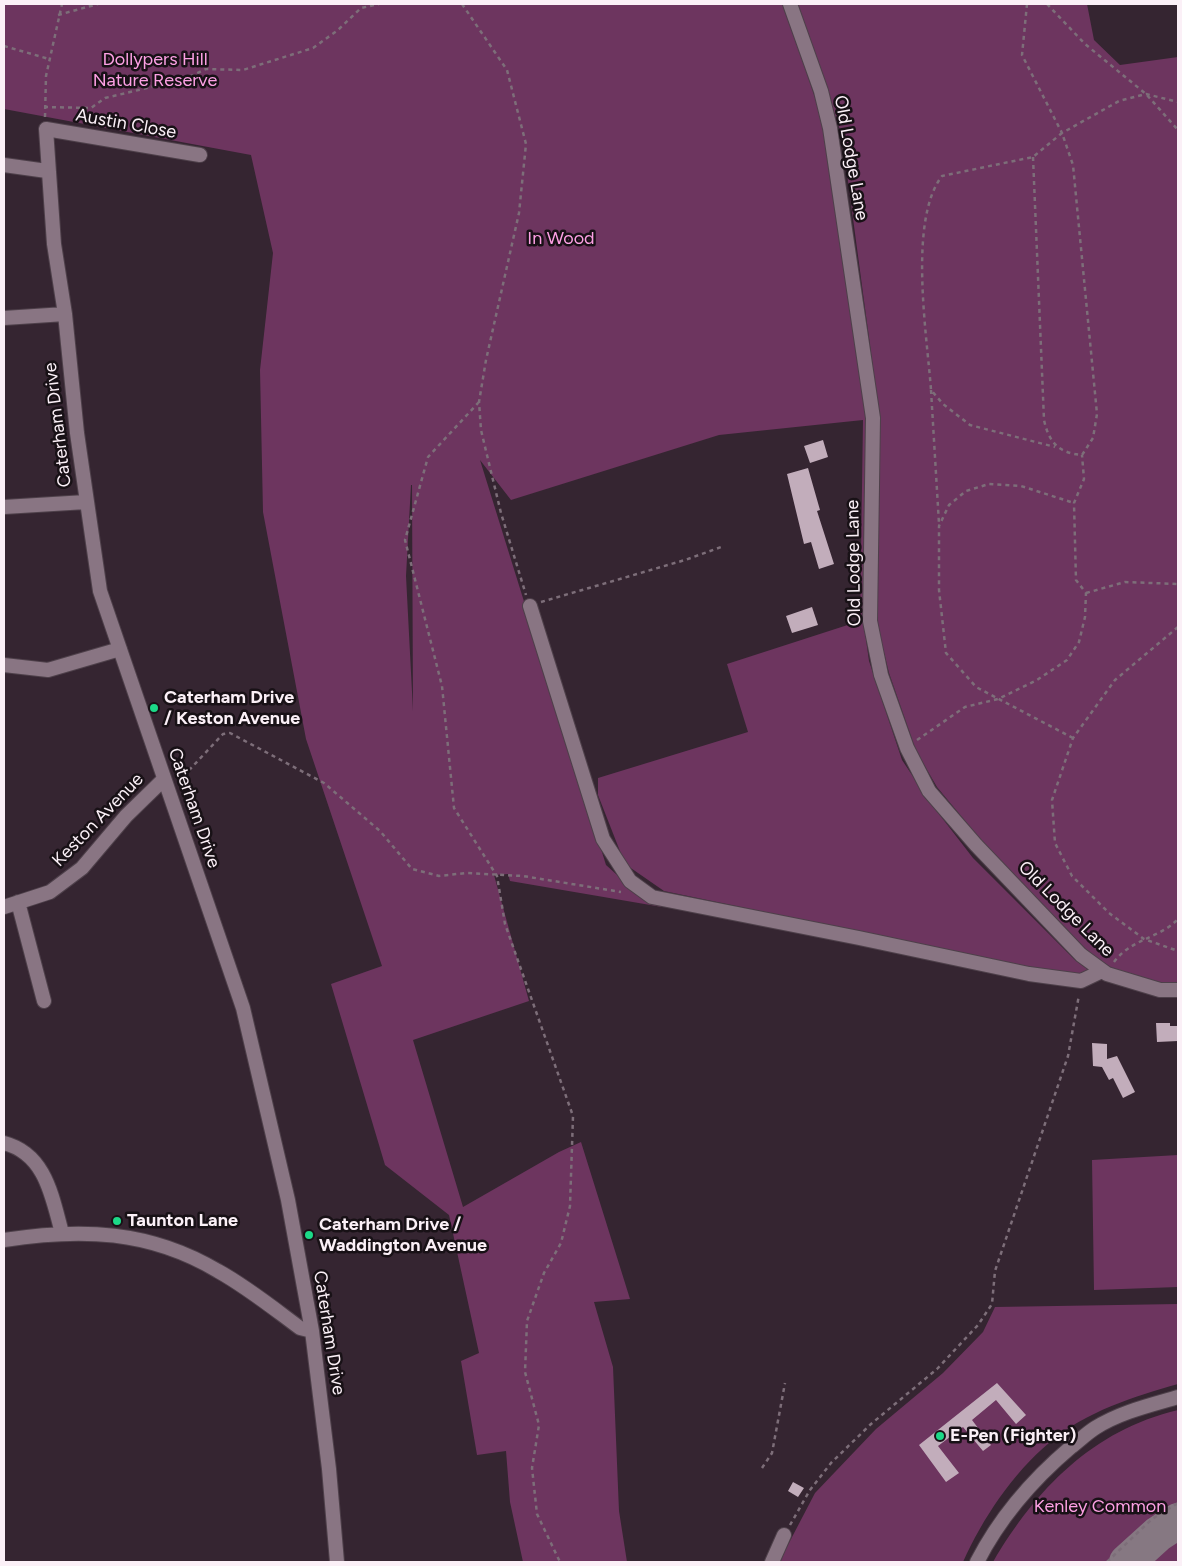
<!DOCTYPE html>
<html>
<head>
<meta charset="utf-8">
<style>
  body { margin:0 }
  #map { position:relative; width:1182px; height:1566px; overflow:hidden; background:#352531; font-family:Figtree,sans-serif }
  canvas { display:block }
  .frame { position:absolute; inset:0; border:5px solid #fbf0f7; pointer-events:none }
</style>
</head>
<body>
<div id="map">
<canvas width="1182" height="1566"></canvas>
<div class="frame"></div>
</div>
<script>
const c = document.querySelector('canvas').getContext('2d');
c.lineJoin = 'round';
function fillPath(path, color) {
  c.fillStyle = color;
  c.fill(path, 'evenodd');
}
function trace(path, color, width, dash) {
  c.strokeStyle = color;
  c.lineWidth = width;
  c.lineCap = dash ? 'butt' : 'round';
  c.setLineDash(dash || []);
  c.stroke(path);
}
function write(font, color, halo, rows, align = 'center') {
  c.font = font + ' Figtree,sans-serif';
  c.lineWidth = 5;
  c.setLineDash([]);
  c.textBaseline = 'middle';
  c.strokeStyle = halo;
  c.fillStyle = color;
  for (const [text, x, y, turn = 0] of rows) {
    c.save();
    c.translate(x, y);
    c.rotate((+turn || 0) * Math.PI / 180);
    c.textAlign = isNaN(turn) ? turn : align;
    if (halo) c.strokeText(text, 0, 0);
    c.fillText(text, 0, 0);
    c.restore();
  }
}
const green = new Path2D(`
  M4,4h780l37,112 48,302 -5,207 5,36 33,99 30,45 41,53 102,102 15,11 -10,4 -48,-7 -368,-77 -39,-27 -27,-69v-17l150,-46 -21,-68 133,-43 3,-201 -144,15 -208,65 -31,-40 126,405 20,18 36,24 -152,-26 -2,-7 -14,1 35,126 -116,39 50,167 96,-55 22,-10 49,157 -36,3 19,65 6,144 8,51h-104l-13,-60 -4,-51 -29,4 -16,-94 18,-8 -30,-138 -64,-50 -54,-181 51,-18 -76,-227 -43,-227 -3,-142 13,-117 -22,-98 -247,-46zM411,485h1l1,226 -7,-135z
  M798,4h289l7,36 26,25 58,-8v928l-15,-1 -48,-14 -32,-21 -69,-69 -77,-93 -21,-36 -27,-78 -12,-49 2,-211 -37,-277z
  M1178,1155v132l-84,3 -2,-130z
  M1178,1304v80c-43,12 -93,28 -128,58 -38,32 -67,76 -87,120h-184l36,-69 61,-64 67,-56 40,-41 12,-25z
  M1178,1410v101l-22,14 -41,37h-122c43,-73 100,-132 185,-152z
  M1178,1533v29h-33z`);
const taxiway = new Path2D(`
  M1127,1562l31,-28 20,-13`);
const building = new Path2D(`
  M823,440l5,17 -18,6 -6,-17z
  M808,468l12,42 -3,1 17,53 -15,5 -8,-27 -7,2 -17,-70z
  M812,607l6,18 -26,8 -6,-17z
  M1156,1023h14v3h8v15l-21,1z
  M1092,1043l15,1v15l10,-3 18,36 -12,6 -10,-20 -4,2 -7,-13 -9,-1z
  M997,1383l29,32 -10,9 -20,-24 -24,20 19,25 -8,6 -20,-24 -25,19 21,27 -13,9 -27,-37z
  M793,1482l11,6 -6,9 -10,-6z`);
const path = new Path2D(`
  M462,4l45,66 19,74 -7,69 -33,147 -7,42 2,28 5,21 15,62 25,82
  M1027,4l-5,51 40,78 57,-32 27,-7 32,8
  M1047,4l38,40 61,50 32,36
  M58,15l40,-11
  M4,46l45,13
  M44,107l47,1 14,-10 80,-19 21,-10 37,1 70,-22 25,-18 23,-22 18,-4
  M45,117l1,-41 16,-72
  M1033,157l11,263c5,23 15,33 38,35l11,-17 4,-24 -24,-249 -11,-32 -29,24 -91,19c-34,44 -15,159 -11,214l12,14 27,21 85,22
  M931,390l8,134
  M479,402l-51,55 -23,83 37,146 12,122 43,68 8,48 68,192 -3,90 -9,37 -17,30 -17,48 -2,51 14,53 -7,43 5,46 23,48
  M1086,593l39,-11 53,2
  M541,602l144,-42 39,-14
  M1178,627l-63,53 -42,58 -21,62 3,43 17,33 37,37 35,26 34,12
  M1073,738l-97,-51 -30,-34 -7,-63v-64l10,-21 17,-14 23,-7 32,2 53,17
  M917,740l48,-33 33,-8 39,-19 30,-20 12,-18 6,-25 1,-24 -10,-13 -2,-77 10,-24 -2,-24
  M178,782l45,-48 7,-1 94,50 56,48 32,38 27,7 27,-3 57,3 98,16
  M1114,962c18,-24 45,-23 64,-43
  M762,1468l10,-15 13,-70
  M790,1525l20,-35 21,-27 40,-39 66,-55 41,-44 14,-21 3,-33 73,-215 11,-61
  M1107,1562l45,-43 26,-16`);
const minor = new Path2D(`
  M790,4l31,87 9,37 43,290 -3,203 11,54 26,73 22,43 47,54 105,110 26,19 53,16h18
  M200,155l-154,-26 8,115 11,70 12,119 23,158 143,417 45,192 24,131 17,138 8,93
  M4,165l43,6
  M4,318l61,-4
  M4,507l82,-5
  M530,606l73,233 27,42 22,16 207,41 170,36 52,7 21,-10
  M4,665l44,5 72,-21
  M18,902l26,99
  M4,907l46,-15 32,-24 44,-52 38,-37
  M4,1143c42,11 48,54 58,90
  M4,1240c77,-12 145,-10 214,31 29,16 55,37 82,57l12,3
  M772,1562l12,-27
  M977,1562c23,-45 55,-82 94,-115 8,-6 16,-14 24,-19 25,-16 56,-23 83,-31`);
const markers = [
  [154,708,5,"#1cd988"],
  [117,1221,5,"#1cd988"],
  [309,1235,5,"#1cd988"],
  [940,1436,5,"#1cd988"]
];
const parkNames = [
  ["Dollypers Hill",155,60],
  ["Nature Reserve",155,81],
  ["In Wood",561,239],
  ["Kenley Common",1100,1507]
];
const streetNames = [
  ["Austin Close",126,124,10],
  ["Old Lodge Lane",851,158,80],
  ["Caterham Drive",58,425,-97],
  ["Old Lodge Lane",854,563,-91],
  ["Caterham Drive",194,808,71],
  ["Keston Avenue",98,820,-46],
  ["Old Lodge Lane",1066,909,45],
  ["Caterham Drive",329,1333,81]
];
const poiNames = [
  ["Caterham Drive",164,698],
  ["/ Keston Avenue",164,719],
  ["Taunton Lane",127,1221],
  ["Caterham Drive /",319,1225],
  ["Waddington Avenue",319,1246],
  ["E-Pen (Fighter)",950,1436]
];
fillPath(green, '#6d355f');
trace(taxiway, '#867882', 36);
fillPath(building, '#c2adbb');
trace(minor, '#4e404a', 16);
trace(path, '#7d6e79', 2.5, [4, 4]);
trace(minor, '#897583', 14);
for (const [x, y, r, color] of markers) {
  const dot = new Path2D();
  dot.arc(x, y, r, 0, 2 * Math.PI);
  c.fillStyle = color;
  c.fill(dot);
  trace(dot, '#181116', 2);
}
write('18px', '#fda0e4', '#181116', parkNames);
write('18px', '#fbf0f7', '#181116', streetNames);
write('bold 18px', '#fbf0f7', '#181116', poiNames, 'left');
</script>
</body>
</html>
